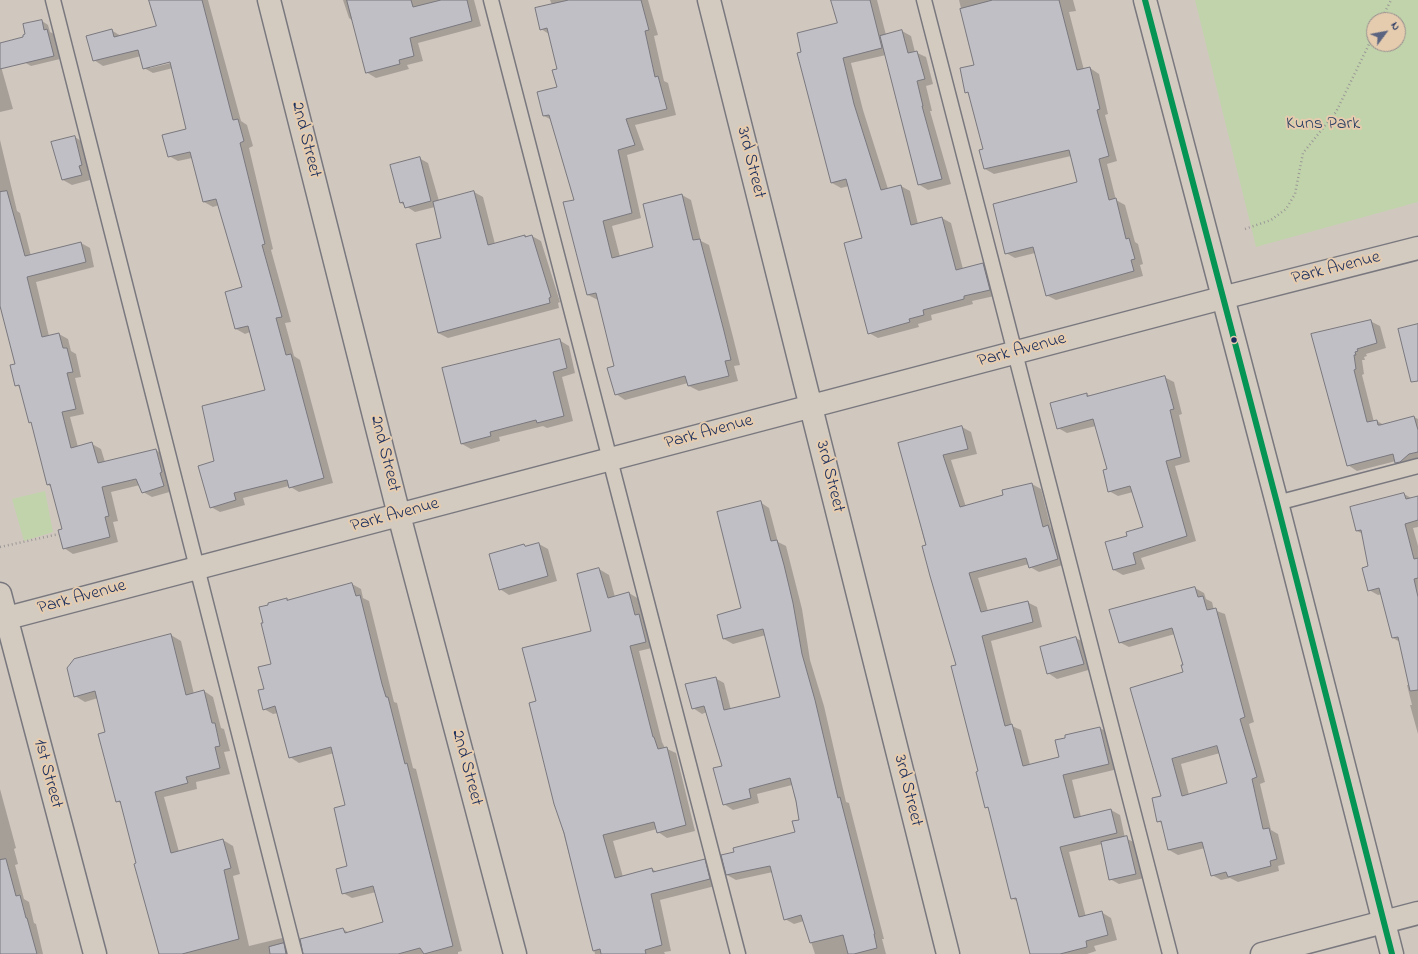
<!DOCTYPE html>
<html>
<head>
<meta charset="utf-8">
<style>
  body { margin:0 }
  #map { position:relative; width:1418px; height:954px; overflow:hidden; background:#d0c7bf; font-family:"Indie Flower",sans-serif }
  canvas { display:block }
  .north { position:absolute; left:1366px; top:12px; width:40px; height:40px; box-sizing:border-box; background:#e6ccae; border:1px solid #958d8e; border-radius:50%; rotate:58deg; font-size:11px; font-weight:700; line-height:16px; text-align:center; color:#1b2f5e }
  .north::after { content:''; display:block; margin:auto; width:14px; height:18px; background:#5a6480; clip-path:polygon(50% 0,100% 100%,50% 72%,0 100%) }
</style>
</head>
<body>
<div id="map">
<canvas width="1418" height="954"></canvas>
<div class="north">N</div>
</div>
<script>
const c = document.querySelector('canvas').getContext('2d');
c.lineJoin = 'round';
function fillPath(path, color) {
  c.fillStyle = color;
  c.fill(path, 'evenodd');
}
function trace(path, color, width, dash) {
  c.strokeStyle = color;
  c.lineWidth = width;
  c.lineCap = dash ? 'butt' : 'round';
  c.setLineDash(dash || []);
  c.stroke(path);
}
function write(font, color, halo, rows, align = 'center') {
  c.font = font + ' "Indie Flower",sans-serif';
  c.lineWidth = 4;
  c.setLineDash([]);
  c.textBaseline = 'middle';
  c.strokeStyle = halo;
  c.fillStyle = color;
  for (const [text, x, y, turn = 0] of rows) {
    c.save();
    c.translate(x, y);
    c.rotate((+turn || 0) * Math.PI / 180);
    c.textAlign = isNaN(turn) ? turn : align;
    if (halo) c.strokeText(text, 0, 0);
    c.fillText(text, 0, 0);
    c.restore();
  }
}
const green = new Path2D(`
  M1195,0h223v202l-162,45zM1374,20h24v24h-24z
  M45,491l8,41 -29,9 -12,-42z`);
const shadow = new Path2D(`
  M150,0h58l33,121 6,4 6,21 -4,2 24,101 -2,1 20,72 -6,1 9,33 6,4 33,123 -34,9 -10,-6 -46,12 2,7 -25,7 -9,-5 4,-45 51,-71 -16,-59 -5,2 -9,-5 7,-41 -24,-83 -6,2 -9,-5 -12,-44 -14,3 -9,-5 18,-27 -14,-61 -20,5 -9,-5 -3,-12 -38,10 -9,-6 17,-30 10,6 37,-9zM175,60v2l-25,6v-2z
  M343,0h131l7,26 -63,17 5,18 -16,4 2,4 -33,9 -10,-6 -13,-51 -4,-3z
  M550,0h98l10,35 -4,1 10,45 4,2 8,32 -41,10 9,25 -17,5 14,63 -29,8 8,31 34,-9 28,-53 9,5 10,41 8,4 24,92 7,28 -6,1 4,15 -39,10 -10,-5 -1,-3 -63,17 -9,-6 -1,-27 -17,-67 -10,-5 -13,-95 -23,-80 -8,-4 14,-28v-19l-9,-35 -8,-5 11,-24z
  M832,0h45l9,35 16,-4 9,5 4,16 11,5 7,27 -7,2 6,25h-2l21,73 -23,6 -10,-6 -32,-129 -35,8 12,47 25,79 13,-3 9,5 8,33 24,-6 9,5 12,46 20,-5 9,5 7,26 -27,6 1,3 -42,11 1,5 -14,4 1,3 -41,11 -9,-5 -6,-94 -14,-53 -8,2 -9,-5 -34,-129 4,-1 36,-29z
  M959,0h114l3,11 -7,1 15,58 6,-2 9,6 9,40 -3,1 12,46 -10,3 9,36 9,5 10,37 3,2 5,20 -3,1 3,11 -87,24 -10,-5 -11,-42 -20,5 -9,-5 72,-71 -7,-26 -77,18 -9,-5 -5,-18 4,-1 -14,-55 -4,-3 9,-26z
  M42,21l6,4 2,7 4,2 6,25 -29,7 -7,-4 1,-24z
  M0,63l13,46 -13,3z
  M75,137l9,6 7,27 -3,1 2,9 -18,5 -9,-5z
  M0,140l17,71 3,2 11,43 50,-13 9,5 4,19 -58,15 13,54 10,-2 9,5 3,12 5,3 5,23 -6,1 9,36 -14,3 8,30 14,-3 9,5 4,13 51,-12 9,6 8,35 -21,6 -9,-5 -3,-7 -29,7 7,29 -5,1 5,20 -45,12 -9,-6 -1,-18 -11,-43 -4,-2 -15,-61 -3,-2 -9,-34 -5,-3v-20l-16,-63z
  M419,158l9,5 11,38 35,-9 9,5 12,47 30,-8 3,1 4,-1 9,5 19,61 -2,1 1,5 -111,30 -10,-5 4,-95 -7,-31 -20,5 -14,-9z
  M1370,321l10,5 6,22 -20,6 1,2 -3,1 1,3h-3l2,14 -2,1 12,47 3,-1 7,4 30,-8 4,2v40l-8,8 -5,1 -9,-7 -39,10 -9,-6 -36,-130z
  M559,340l10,6 6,27 -13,4 11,44 -26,7 -4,-2 -44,11 1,4 -29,8 -9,-5z
  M1164,377l10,5 8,32 -3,1 11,47 -15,4 21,75 -55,17 4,11 -22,6 -9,-5 14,-33 16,-10 -11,-35 -15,4 -9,-5 -1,-21 -12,-44 -29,7 -9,-5 28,-34 5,2z
  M962,427l9,5 6,22 -26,6 15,47 39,-11 -2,-5 29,-7 9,5 10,39 6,4 9,32 -27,8 -9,-5 -1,-3 -51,14 10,33 39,-9 10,5 5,20 -51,14 21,85 9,4 9,35 31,-7 39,-30 9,5 9,36 -46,11 9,37 30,-7 9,5 5,23 11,5 8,35 -25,6 -9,-5 -8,-35 -33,8 17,65 15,-5 10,6 6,22 -23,6 2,5 -9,3h-55l-14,-52 -6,-4 -23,-89 -3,-2 -29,-141 -58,-223z
  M1404,494l9,5 5,-2v30l-5,1 5,18v188l-8,-29h2l-5,-20h3l-10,-43 -7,-4 -11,-44 -4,1 -9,-5 1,-23 -7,-33 -6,-3z
  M760,502l9,6 9,34 8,4 16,63 8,51 14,46 22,96 3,1 35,136h-2l4,15h-71l-11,-33 -10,3 -9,-5 -12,-47 -37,8 -9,-5 69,-42 4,-13 -8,-35 -35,9 2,9 -26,7 -9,-6 -1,-37 -16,-55 -5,2 -9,-6 22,-30 9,5 7,27 50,-13 -15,-62 -33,9 -9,-5 19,-30z
  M539,544l9,5 9,32 -48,14 -9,-6 24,-44 3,2z
  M599,569l10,6 6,22 14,-4 10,6 4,19 6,3 7,26 -17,4 23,91 3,6 11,5 19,78 -28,7 -9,-6 -1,-3 -44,12 10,36 29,-8 5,3 48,-12 9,6 5,19 -59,15 11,51 -7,1 1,2h-70l-65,-250 7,-2 55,-71z
  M352,584l9,5 2,9 6,3 22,89 3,12 3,1 16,65 3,1 46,182 -4,1v2h-132l17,-25 6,4 35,-10 -8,-31 -24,6 -9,-5 5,-26 -1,-61 -13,-53 -35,10 -9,-6 -12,-44 -5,1 -9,-5 1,-19 8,-26 13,-65 3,1z
  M1195,588l9,5 2,6 6,3 2,8 11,4 29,108 -5,2 16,58 -5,2 11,46 7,4 7,30 -7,2 1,5 -41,11 -8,-4 -9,2 -9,-5 -7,-27 -27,7 -9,-5 -6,-26 -5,-3 26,-148v-7l-9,-32 -46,13 -10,-5zM1220,753l8,31 -39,11 -8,-31z
  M171,635l10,6 13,53 10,-3 9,6 8,31 3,1 6,22 -6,1 6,22 -34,8 1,7 -33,8 15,55 44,-12 10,6 7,28 -7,2 16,70 33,-8 10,5 3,11h-135l-38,-150 -5,-3 -11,-68 -8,-35 -13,4 -10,-6z
  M1076,638l9,5 7,26 -35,10 -9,-6 -7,-25z
  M0,789l16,59 -2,1 4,15 -3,1 9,34 5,3 5,21 2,1 7,30h-43z`);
const building = new Path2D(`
  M149,0h53l31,120 5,-1 6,22 -4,2 25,101 -3,1 20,72 -6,1 10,37 5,-1 33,124 -35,10 -2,-8 -53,13 2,7 -26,8 -12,-42 16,-5 -12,-55 63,-16 -17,-64 -13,3 -10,-37 17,-5 -26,-88 -13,3 -13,-50 -22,5 -6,-22 24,-6 -16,-67 -27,7 -5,-19 -45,11 -7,-25 26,-7 2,8 42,-11z
  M347,0h64l2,7 28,-7h26l5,21 -62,17 4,18 -15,4 1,4 -34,9z
  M569,0h72l8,30 -4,1 10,46 3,-1 9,33 -41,10 9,26 -17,5 14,63 -29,8 9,37 41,-11 -10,-43 39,-10 11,46 7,-1 24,92 7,29 -6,1 4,15 -41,10 -3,-10 -70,19 -8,-27 7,-2 -18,-73 -9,2 -24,-93 11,-2 -25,-85 -6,1 -6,-24 20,-5 -5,-17 5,-1 -10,-41 -7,2 -5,-22z
  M831,0h39l12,48 -39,10 11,46 27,86 20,-5 10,40 31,-8 14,53 27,-7 7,27 -26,6v3l-41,11 1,5 -15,4 1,3 -42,12 -24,-91 18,-5 -16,-59 -15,4 -34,-130 4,-1 -4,-19 40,-10z
  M993,0h66l18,70 13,-3 10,42 -3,1 12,46 -10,3 10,41 7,-2 10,41 3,-1 6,21 -4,1 3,11 -88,25 -13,-49 -28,7 -12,-50 84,-22 -8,-32 -85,19 -5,-19 4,-1 -15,-57 -3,1 -5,-25 14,-3 -14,-56z
  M42,20l2,10 3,-1 7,27 -54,13v-26l23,-6v-2l2,-1 -2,-10z
  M902,30l6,23 9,-2 8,28 -8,2 6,25h-1l20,73 -24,6 -38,-149z
  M75,136l7,29 -3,1 3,9 -20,5 -11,-38z
  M420,157l11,44 -26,7 -2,-6 -3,1 -10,-38z
  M7,191l18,65 56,-14 5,20 -59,15 15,60 17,-4 4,15h4l6,24 -6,1 9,36 -14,3 9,36 21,-6 6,21 58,-14 6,23 -2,1 4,13 -22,7 -6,-14 -34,8 7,29 -4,1 5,20 -47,12 -5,-19 4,-1 -12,-45 -3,1 -16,-63 -2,1 -10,-38 -4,1 -5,-21 5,-1 -15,-58v-114z
  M474,191l14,54 37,-10v2l7,-2 19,62 -2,1 1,5 -112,30 -22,-89 25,-6 -8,-36z
  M1371,320l6,23 -20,6 1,2 -3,1 1,3h-2l2,14 -2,1 13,52 10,-2 1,5h2l34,-9 4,14v22l-9,2 -9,8 -5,1 -2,-9 -46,12 -36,-132z
  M1418,324v57l-7,1 -13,-53z
  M560,339l7,29 -14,4 11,44 -27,7 -1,-3 -46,12 1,4 -30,8 -19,-76z
  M1165,376l9,33 -4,1 11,47 -15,4 21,75 -54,17 3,11 -23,6 -8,-28 22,-6 -1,-4 17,-5 -13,-41 -22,6 -5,-22 4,-1 -14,-50 -36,10 -7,-26 37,-10v3z
  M962,426l6,23 -25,6 17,52 43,-12 -1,-5 30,-7 11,44 5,-2 10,34 -29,9 -3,-10 -57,15 12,39 47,-11 5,21 -51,14 23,90 7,-2 11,42 36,-9 -4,-17 10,-2v-3l35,-8 9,37 -46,11 11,43 37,-9 6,24 -57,14 19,70 23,-6 6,24 -22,6 1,6 -27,7h-30l-14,-56 -5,1 -23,-92 -3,1 -9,-36 2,-1 -27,-105 5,-1 -26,-89 -8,-30 4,-1 -28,-102z
  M1404,493l2,6 12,-3v24l-13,4 9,35 4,-1v20l-4,1 4,18v93l-8,1 -12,-54 -6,1 -13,-50 -11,3 -6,-23 6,-2 -7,-36 -5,1 -6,-24z
  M761,501l10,40 6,-1 7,25 9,38 9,51 13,46 23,98 2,-1 35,137h-1l3,14 -23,6h-6l-5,-19 -33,8 -9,-28 -17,5 -14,-54 -44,9 -5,-20 13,-3 -1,-4 62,-16 -3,-11 7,-1 -3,-19 -6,-23 -41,11 2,9 -28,7 -10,-37 9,-2 -18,-60 -12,3 -7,-25 31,-7 8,33 56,-13 -17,-68 -40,10 -6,-24 24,-7 -24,-96z
  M539,543l9,33 -49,14 -10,-36 35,-10 1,2z
  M599,568l9,30 21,-6 6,23 4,-1 7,28 -16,4 23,91h1l4,12 9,-2 19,78 -29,8 -3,-11 -51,13 12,43 37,-10 1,4 52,-13 5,20 -59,15 11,51 -17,5 1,4h-45l-1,-5 -7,2 -29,-118 -10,-29 -25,-101 7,-2 -14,-53 69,-17 -14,-57z
  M352,583l4,13 4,-1 22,89 4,13h2l17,67 2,-1 46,183 -29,8 -4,-6 -22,6h-95l-3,-15 43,-11 2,5 38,-11 -10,-36 -31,8 -6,-25 11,-3 -13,-58 11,-3 -14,-58 -42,11 -14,-52 -12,4 -5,-20 6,-1 -6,-22 13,-3 -10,-41h2l-4,-16 9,-2v-2l19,-5v2z
  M1195,587l3,10 5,-1 4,14 9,-2 29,109 -5,2 17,58 -5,2 11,50 6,-1 8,31 -7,2 1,5 -43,11 -2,-5 -15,4 -9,-34 -34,8 -7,-29 -4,1 -5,-24 9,-2 -31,-108 53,-16 -2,-7h2l-11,-37 -53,15 -10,-33zM1217,746l10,37 -45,13 -10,-37z
  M171,634l15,61 18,-5 8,33h3l5,23 -5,1 5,21 -34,9 2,6 -33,9 16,61 52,-14 8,29 -7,2 15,69 -57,15h-23l-25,-90 2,-1 -16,-62 -4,1 -18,-68 7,-2 -10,-41 -21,6 -7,-29 7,-9z
  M1076,637l8,27 -37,10 -7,-27z
  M1127,836l9,38 -27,6 -8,-38z
  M6,859l10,37 4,-1 6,23h1l10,36h-37v-94z
  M284,943l2,11h-16l-1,-7z`);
const path = new Path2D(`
  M1381,20l10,-20
  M1245,229l26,-9 15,-11 9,-15 8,-41 33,-41 38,-78
  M0,547l59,-13`);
const service = new Path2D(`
  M53,0l242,954
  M491,0l247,954
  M924,0l246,954
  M1277,503l141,-37`);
const minor = new Path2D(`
  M269,0l130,515 116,439
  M709,0l239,954
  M0,594l95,360
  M0,620l1222,-322 196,-50
  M1262,954l156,-41`);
const secondary = new Path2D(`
  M1145,0l132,503 115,451`);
const bus1 = new Path2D(`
  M1145,0l132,503 115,451`);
const markers = [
  [1234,340,3.5,"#1b2f5e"]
];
const parkNames = [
  ["Kuns Park",1323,125]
];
const streetNames = [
  ["2nd Street",305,140,76],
  ["3rd Street",750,163,76],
  ["Park Avenue",1336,269,-14],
  ["Park Avenue",1022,351,-15],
  ["Park Avenue",709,433,-15],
  ["2nd Street",384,454,76],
  ["3rd Street",829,477,76],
  ["Park Avenue",395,516,-15],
  ["Park Avenue",82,598,-15],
  ["2nd Street",466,768,75],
  ["1st Street",47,774,75],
  ["3rd Street",907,791,76]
];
fillPath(green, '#c1d3ab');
fillPath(shadow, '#0003');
fillPath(building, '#c0bfc5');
trace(building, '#79787e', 1);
trace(service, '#79787e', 17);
trace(minor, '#79787e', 25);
trace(secondary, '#79787e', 25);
trace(path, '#9b9897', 2.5, [1, 3]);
trace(service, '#d3cac0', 14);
trace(minor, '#d3cac0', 22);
trace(secondary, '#d3cac0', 22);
trace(bus1, '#049453', 6);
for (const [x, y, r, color] of markers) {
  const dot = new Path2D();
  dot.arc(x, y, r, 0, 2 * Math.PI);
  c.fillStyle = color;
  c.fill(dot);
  trace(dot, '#e6ccae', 1.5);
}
write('18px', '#2a4064', '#e6ccae', parkNames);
write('18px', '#1b2f5e', '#e6ccae', streetNames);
</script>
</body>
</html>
